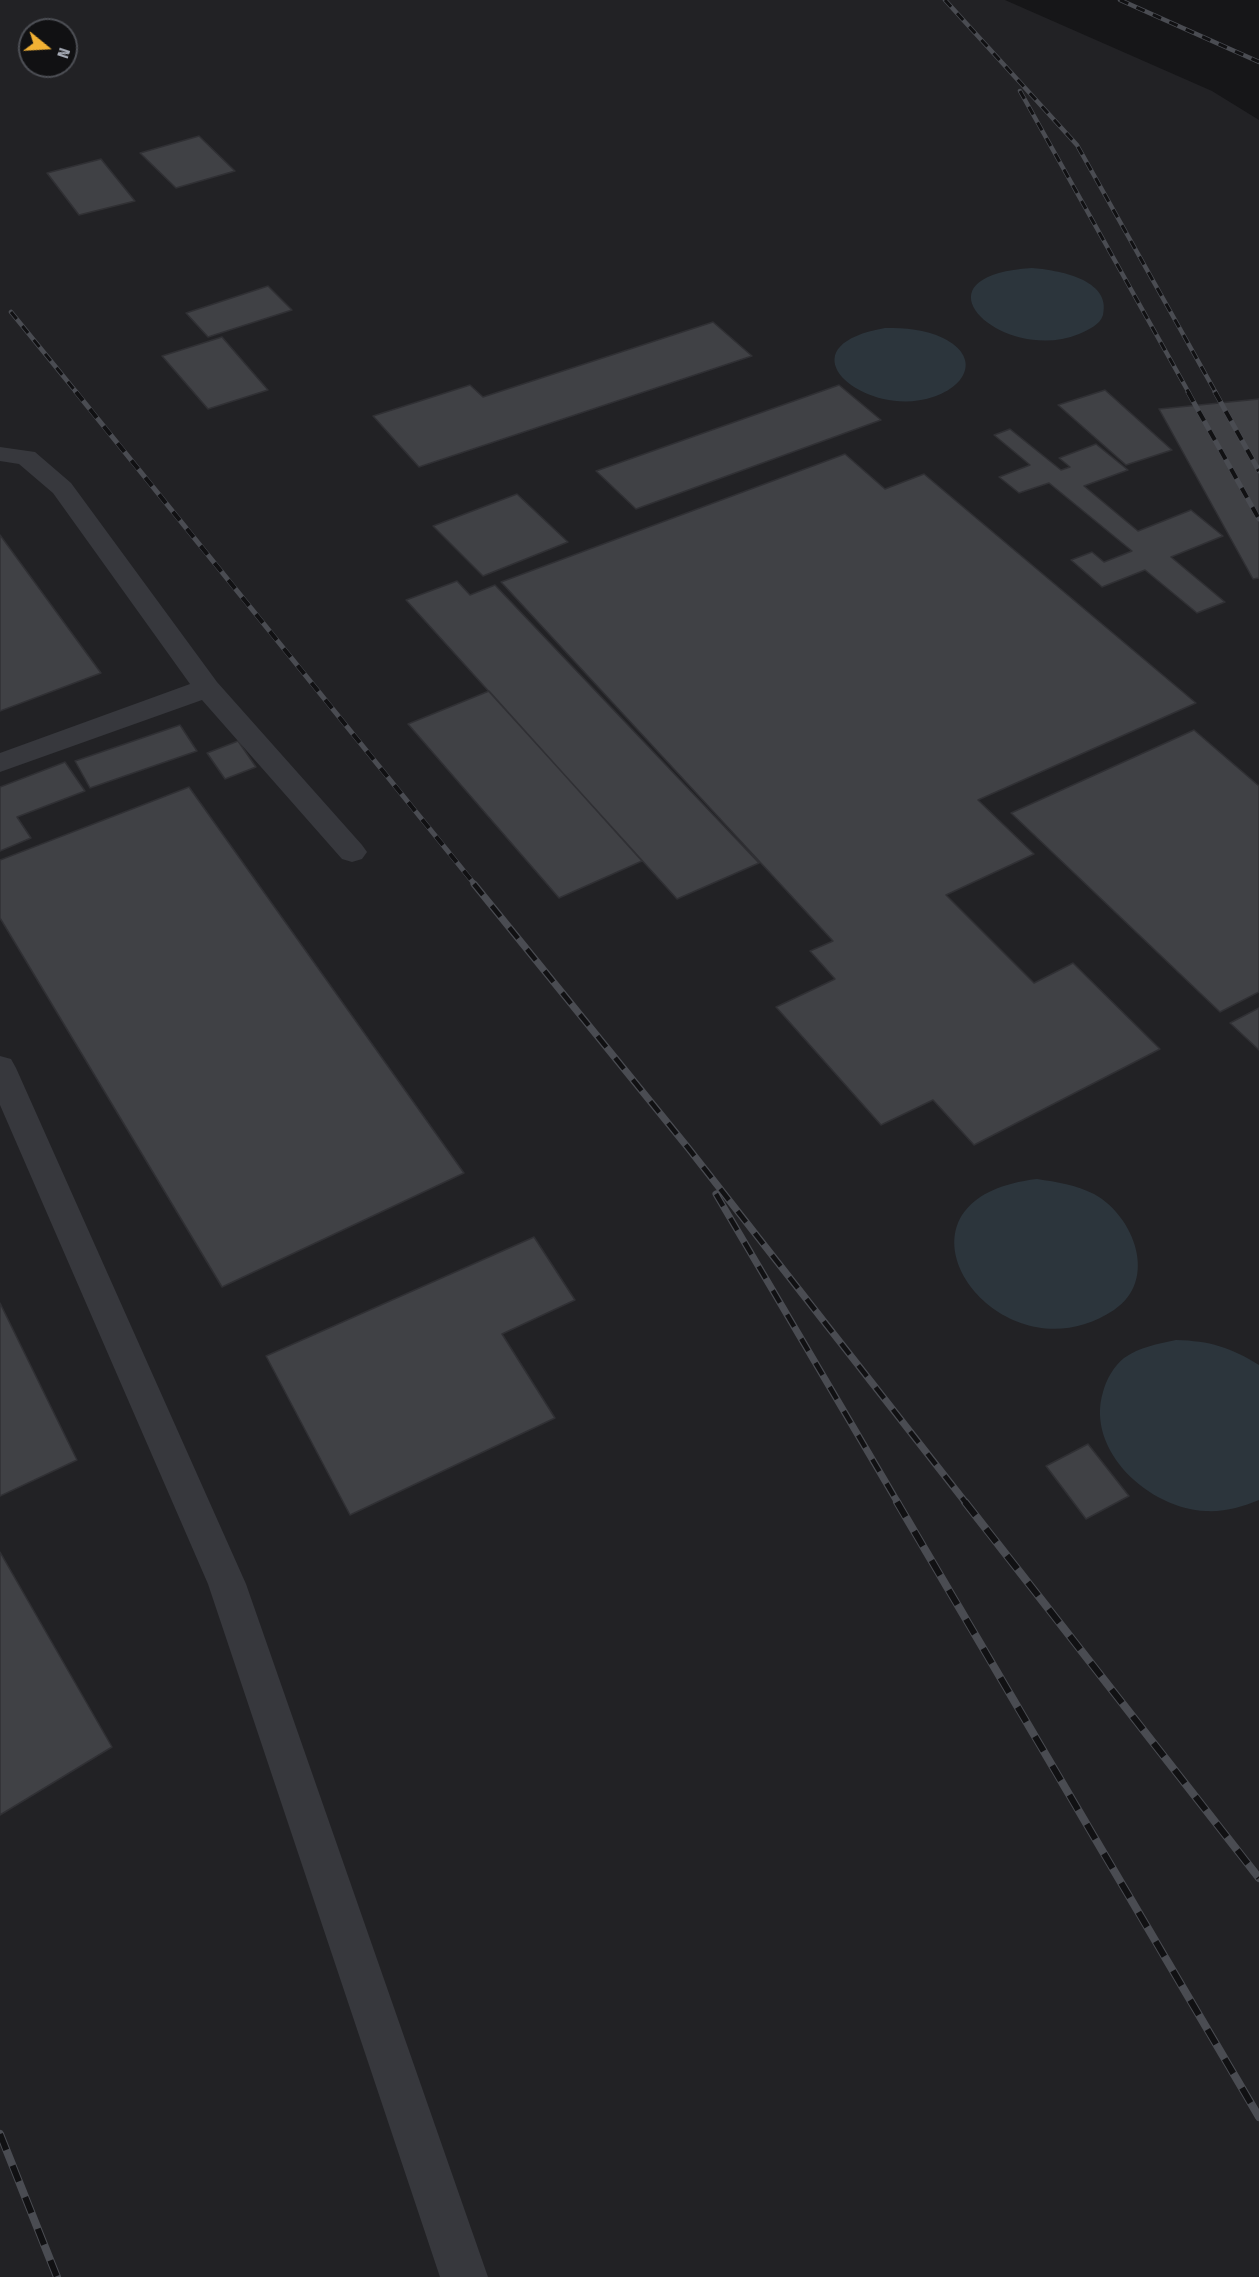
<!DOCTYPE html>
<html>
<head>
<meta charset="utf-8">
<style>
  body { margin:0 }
  #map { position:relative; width:1259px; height:2277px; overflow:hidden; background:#161618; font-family:"Fira Sans Condensed",sans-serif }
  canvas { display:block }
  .north { position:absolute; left:18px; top:18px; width:60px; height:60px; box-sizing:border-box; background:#111113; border:2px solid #4d4f55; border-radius:50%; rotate:108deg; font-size:16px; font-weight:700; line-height:24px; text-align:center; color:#a8adb8 }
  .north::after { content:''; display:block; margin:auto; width:21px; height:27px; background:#f2b134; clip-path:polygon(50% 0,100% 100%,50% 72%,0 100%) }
</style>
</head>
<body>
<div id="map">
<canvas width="1259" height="2277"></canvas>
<div class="north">N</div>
</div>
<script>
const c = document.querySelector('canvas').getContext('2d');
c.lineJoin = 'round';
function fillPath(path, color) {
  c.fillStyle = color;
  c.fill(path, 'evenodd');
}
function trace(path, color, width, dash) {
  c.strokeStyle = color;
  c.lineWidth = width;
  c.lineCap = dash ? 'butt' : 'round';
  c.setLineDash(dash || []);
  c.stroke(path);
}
const built = new Path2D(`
  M0,0h1005l207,91 47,29v2157h-1259zM30,30h36v36h-36z`);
const water = new Path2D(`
  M1032,268c25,2 80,11 71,47 -3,10 -15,15 -24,19 -75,31 -174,-58 -47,-66z
  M885,328c20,0 40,1 58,10 38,19 24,48 -10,59 -67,23 -156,-50 -48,-69z
  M1037,1179c20,3 39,6 57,15 40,22 65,86 20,116 -117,78 -249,-111 -77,-131z
  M1176,1340c34,1 54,7 83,25v135c-17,7 -34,12 -53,11 -56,-2 -121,-60 -103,-119 3,-12 11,-26 21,-34 16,-11 33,-14 52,-18z`);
const building = new Path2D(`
  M199,136l36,35 -59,17 -36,-35z
  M101,159l34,42 -56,14 -32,-42z
  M268,286l24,24 -84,27 -22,-24z
  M713,322l39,34 -333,111 -46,-51 97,-31 13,12z
  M222,337l46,53 -60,19 -46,-53z
  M839,385l42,35 -245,89 -40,-38z
  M1105,390l67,60 -46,15 -68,-60z
  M1259,399v179l-6,1 -94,-170z
  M1010,429l51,41 9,-3 -11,-9 37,-14 32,26 -44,16 54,45 53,-21 32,26 -52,21 54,45 -28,11 -52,-43 -43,17 -31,-27 21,-8 12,10 28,-11 -83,-68 -30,10 -20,-16 31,-12 -36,-30z
  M845,454l40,35 39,-15 272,229 -218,97 56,54 -88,41 88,88 39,-20 87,86 -186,96 -41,-45 -52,25 -105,-118 59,-28 -25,-28 23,-10 -332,-359z
  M517,494l51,48 -85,34 -50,-50z
  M0,535l101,138 -101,38z
  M457,581l13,14 25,-10 264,278 -82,36 -271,-299z
  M489,691l153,170 -83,37 -151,-174z
  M180,725l17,26 -107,37 -15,-27z
  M1194,730l65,56v206l-39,20 -209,-199z
  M238,741l18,26 -31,12 -18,-26z
  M65,762l20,29 -68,26 14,21 -31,13v-64z
  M189,787l275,386 -242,114 -222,-369v-58z
  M1259,1008v42l-29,-27z
  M534,1237l41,63 -73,34 53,84 -205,97 -84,-159z
  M0,1303l77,157 -77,36z
  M1088,1444l41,52 -43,23 -40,-53z
  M0,1552l112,195 -112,68z`);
const minor = new Path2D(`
  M0,447l35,5 36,31 146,199 145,163 5,7 -5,7 -10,3 -10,-3 -140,-159 -202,72v-19l190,-69 -137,-191 -34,-29 -19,-3z
  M0,1056l11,3 5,9 230,516 242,693h-48l-232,-693 -208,-479z`);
const railFar3 = new Path2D(`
  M945,0l132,145 139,248
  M1120,0l139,62
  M1020,91l169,302
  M11,312l66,81`);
const railFar2 = new Path2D(`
  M76,392l400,494
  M1188,392l71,127
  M1215,392l44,79`);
const railFar1 = new Path2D(`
  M474,884l215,265 277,354
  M716,1194l182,309`);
const rail = new Path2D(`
  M897,1502l362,615
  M965,1502l294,376
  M0,2134l57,143`);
fillPath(built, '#222225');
fillPath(water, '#2c353c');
fillPath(building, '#404145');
trace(building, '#303034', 1.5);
fillPath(minor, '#37383d');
trace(railFar3, '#4a4c52', 4.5);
trace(railFar2, '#4a4c52', 5);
trace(railFar1, '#4a4c52', 7);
trace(rail, '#4a4c52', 8);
trace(railFar3, '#111113', 3, [9]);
trace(railFar2, '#111113', 4, [11]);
trace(railFar1, '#111113', 4.5, [14]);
trace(rail, '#111113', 6, [17]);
</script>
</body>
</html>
